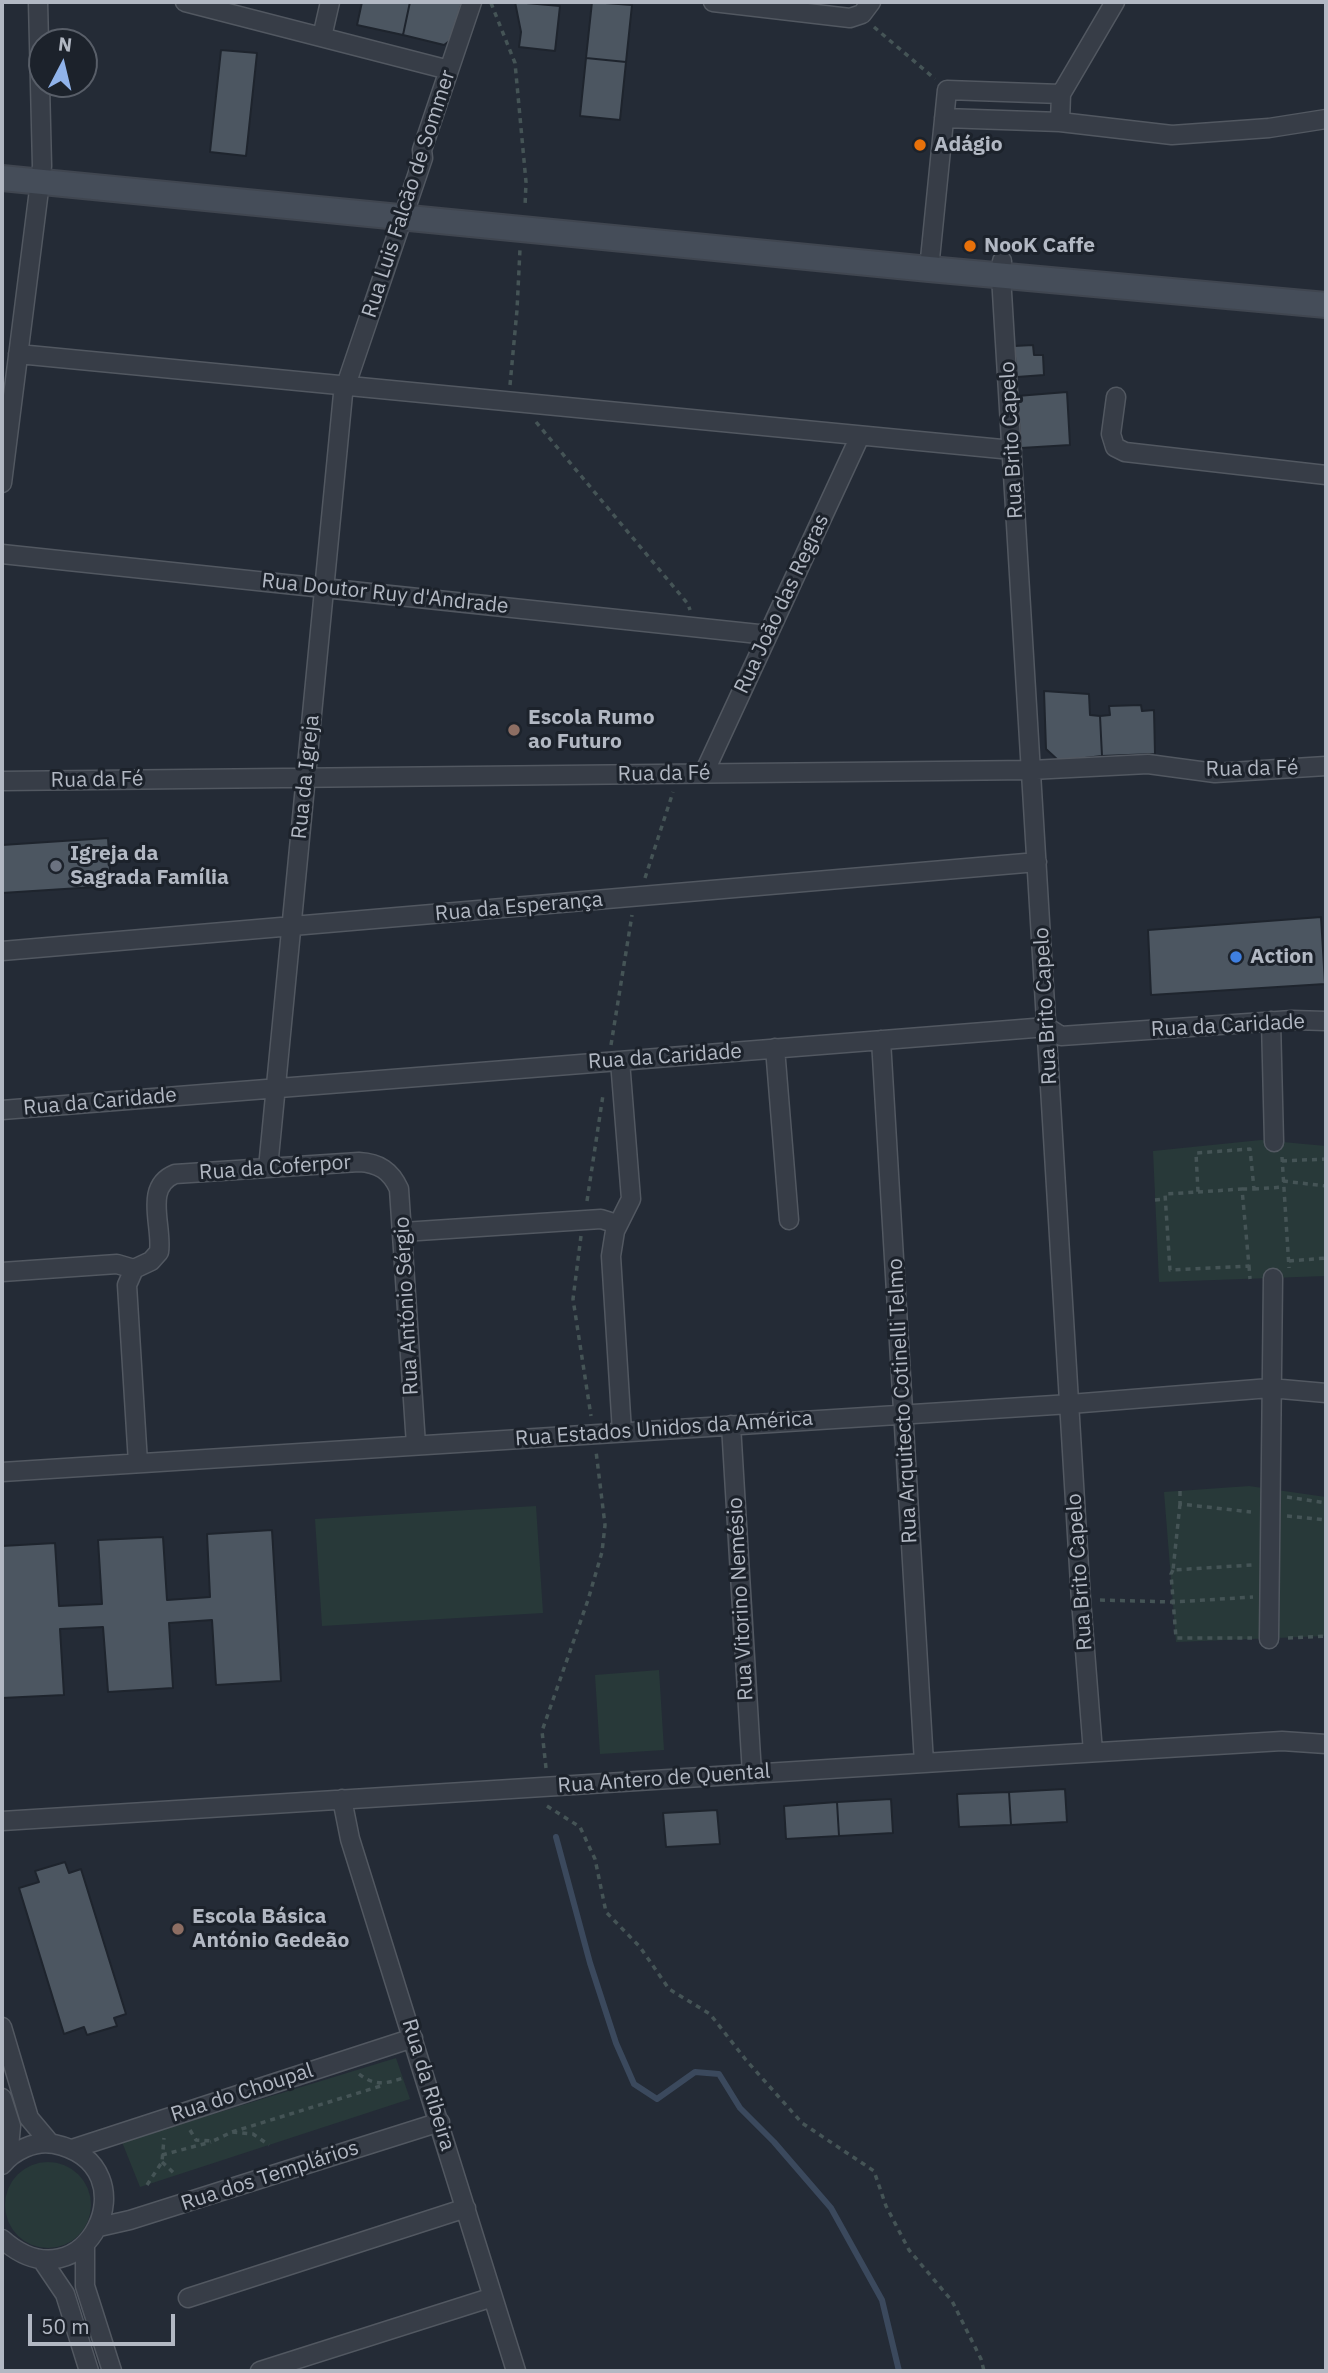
<!DOCTYPE html>
<html>
<head>
<meta charset="utf-8">
<style>
  body { margin:0 }
  #map { position:relative; width:1328px; height:2373px; overflow:hidden; background:#242b36; font-family:"IBM Plex Sans",sans-serif }
  canvas { display:block }
  .frame { position:absolute; inset:0; border:4px solid #b2b8c3; pointer-events:none }
  .north { position:absolute; left:28px; top:28px; width:70px; height:70px; box-sizing:border-box; background:#1c222b; border:2px solid #585e68; border-radius:50%; rotate:7deg; font-size:19px; font-weight:700; line-height:28px; text-align:center; color:#b2b8c3 }
  .north::after { content:''; display:block; margin:auto; width:24px; height:32px; background:#90b3ea; clip-path:polygon(50% 0,100% 100%,50% 72%,0 100%) }
  .scale { position:absolute; left:28px; top:2314px; width:147px; height:32px; box-sizing:border-box; border:4px solid #b2b8c3; border-top:0; padding-left:9px; font-size:21px; line-height:24px; white-space:nowrap; color:#b2b8c3; -webkit-text-stroke:5px #1c222b; paint-order:stroke }
</style>
</head>
<body>
<div id="map">
<canvas width="1328" height="2373"></canvas>
<div class="frame"></div>
<div class="north">N</div>
<div class="scale">50 m</div>
</div>
<script>
const c = document.querySelector('canvas').getContext('2d');
c.lineJoin = 'round';
function fillPath(path, color) {
  c.fillStyle = color;
  c.fill(path, 'evenodd');
}
function trace(path, color, width, dash) {
  c.strokeStyle = color;
  c.lineWidth = width;
  c.lineCap = dash ? 'butt' : 'round';
  c.setLineDash(dash || []);
  c.stroke(path);
}
function write(font, color, halo, rows, align = 'center') {
  c.font = font + ' "IBM Plex Sans",sans-serif';
  c.lineWidth = 6;
  c.setLineDash([]);
  c.textBaseline = 'middle';
  c.strokeStyle = halo;
  c.fillStyle = color;
  for (const [text, x, y, turn = 0] of rows) {
    c.save();
    c.translate(x, y);
    c.rotate((+turn || 0) * Math.PI / 180);
    c.textAlign = isNaN(turn) ? turn : align;
    if (halo) c.strokeText(text, 0, 0);
    c.fillText(text, 0, 0);
    c.restore();
  }
}
const green = new Path2D(`
  M1261,1140l65,6v130l-167,6 -6,-131z
  M1249,1486l77,11v139l-150,6 -12,-150z
  M536,1506l7,107 -221,13 -7,-107z
  M659,1670l5,80 -64,4 -5,-79z
  M396,2058l14,41 -270,88 -18,-45z
  M5 2205a43 43 0 1 1 86 0a43 43 0 1 1-86 0Z`);
const stream = new Path2D(`
  M556,1837l34,126 26,80 18,41 23,15 38,-27 24,2 21,34 34,34 57,66 51,92 17,71`);
const building = new Path2D(`
  M362,2h48l-7,33 -46,-10z
  M410,2h52l-10,37 -8,6 -41,-10z
  M515,2l45,4 -5,45 -36,-4 2,-15z
  M592,2l40,3 -6,57 -40,-4z
  M221,50l36,3 -11,103 -36,-4z
  M586,58l40,4 -6,58 -40,-4z
  M1033,345l1,10h9l1,20 -27,2 -3,-31z
  M1067,392l3,53 -49,3 -4,-52z
  M1044,691l45,3 1,21 10,1 2,40 -43,5 -13,-12z
  M1141,705l1,6 12,-1 1,44 -53,2 -2,-40 10,-1 -1,-9z
  M108,838l3,48 -109,7v-48z
  M1321,917l4,67 -174,11 -3,-65z
  M272,1530l9,151 -65,4 -4,-65 -43,3 4,65 -65,4 -5,-65 -43,2 4,66 -62,3v-152l53,-3 4,63 43,-2 -4,-64 65,-3 4,63 43,-3 -3,-63z
  M1065,1789l2,33 -56,3 -2,-33z
  M1009,1792l2,33 -52,2 -2,-33z
  M891,1799l2,34 -54,3 -2,-34z
  M837,1802l2,34 -53,3 -2,-33z
  M717,1810l3,34 -54,3 -3,-34z
  M65,1862l4,11 12,-4 45,145 -12,4 3,8 -30,9 -3,-8 -20,7 -45,-146 20,-6 -4,-11z`);
const path = new Path2D(`
  M491,3l24,60 11,119 -1,25
  M874,27l61,52
  M510,385l7,-75 3,-61
  M536,422l152,182 2,6
  M645,878l28,-86
  M611,1045l21,-130
  M1282,1157l7,111
  M1282,1161l44,-2
  M1283,1181l43,5
  M1254,1189l30,-2
  M1198,1192l44,-3 7,77 -79,4 -5,-76 33,-2 -2,-39 54,-4 4,40h-12
  M1155,1200l11,-1
  M587,1201l16,-106
  M581,1236l-8,63 18,117
  M1289,1261l37,-3
  M1249,1266l1,13
  M1180,1491v13l71,8
  M1287,1497l39,6
  M1180,1504l-7,66 79,-5
  M1287,1516l39,4
  M1173,1570l-2,4 5,64h76
  M1100,1600l73,2 80,-5
  M1288,1638l38,-2
  M546,1768l-4,-37 46,-131 14,-48 3,-27 -9,-74
  M547,1806l33,21 15,32 11,53 34,35 29,42 41,25 36,46 56,63 72,48 12,35 23,44 43,51 29,58 3,12
  M359,2074c15,12 27,10 44,4
  M190,2130l6,10 17,1 19,-9 21,2 16,11
  M232,2132l152,-47
  M162,2155l49,-13
  M162,2162l14,13
  M147,2185l15,-23 2,-24`);
const street = new Path2D(`
  M185,2l264,68
  M713,2l137,16 12,-4 9,-12
  M322,37l8,-35
  M944,118l116,4 1,-28 54,-92
  M1060,122l112,13 97,-7 57,-9
  M1002,261l-1,15 80,1324 12,152
  M929,269l18,-179 114,4
  M18,354l994,96
  M1116,397l-5,37 4,13 10,5 201,23
  M2,483l40,-317 -4,-164
  M2,554l766,81
  M704,773l156,-337
  M2,781l1029,-11 117,-6 67,9 111,-7
  M2,951l1035,-89
  M1271,1021l3,121
  M881,1040l43,723
  M775,1048l14,172
  M620,1061l11,138 -16,32 -4,25 11,176
  M2,1110l1045,-83 14,9 231,-16 34,1
  M268,1168l75,-774 80,-236 -1,-8 50,-148
  M403,1232l198,-13 16,5
  M2,1272l115,-8 17,5
  M731,1425l21,349
  M138,1463l-11,-178 7,-16 17,-8 8,-9c4,-26 -16,-65 16,-78l184,-12c20,1 32,9 40,27l17,256
  M2,1472l1068,-68 200,-16 56,5
  M1269,1639l4,-361
  M342,1799l8,40 166,532
  M2,1821l1065,-67 215,-13 44,3
  M2,2027l27,91 21,25
  M2,2098l9,28 -3,32
  M72,2149l341,-111
  M2,2165c11,-14 33,-25 52,-21 101,21 31,169 -52,95
  M99,2227l31,-7 310,-98
  M85,2245v41l27,85
  M42,2260l23,34 24,77
  M188,2298l278,-90
  M260,2371l233,-74`);
const secondary = new Path2D(`
  M2,178l927,91 397,36`);
const markers = [
  [920,145,7,"#e8710a"],
  [970,246,7,"#e8710a"],
  [514,730,7,"#8d6e63"],
  [56,866,7,"#6b7280"],
  [1236,957,7,"#3f7fe0"],
  [178,1929,7,"#8d6e63"]
];
const poiNames = [
  ["Adágio",934,145],
  ["NooK Caffe",984,246],
  ["Escola Rumo",528,718],
  ["ao Futuro",528,742],
  ["Igreja da",70,854],
  ["Sagrada Família",70,878],
  ["Action",1250,957],
  ["Escola Básica",192,1917],
  ["António Gedeão",192,1941]
];
const streetNames = [
  ["Rua Luis Falcão de Sommer",409,194,-72],
  ["Rua Brito Capelo",1012,440,-93],
  ["Rua Doutor Ruy d'Andrade",385,594,6],
  ["Rua João das Regras",782,604,-65],
  ["Rua da Fé",1252,769,-1],
  ["Rua da Fé",664,774,-1],
  ["Rua da Igreja",306,777,-84],
  ["Rua da Fé",97,780,-1],
  ["Rua da Esperança",519,907,-5],
  ["Rua Brito Capelo",1046,1006,-93],
  ["Rua da Caridade",1228,1026,-3],
  ["Rua da Caridade",665,1057,-4],
  ["Rua da Caridade",100,1102,-5],
  ["Rua da Coferpor",275,1168,-4],
  ["Rua António Sérgio",407,1306,-93],
  ["Rua Arquitecto Cotinelli Telmo",903,1401,-93],
  ["Rua Estados Unidos da América",664,1429,-4],
  ["Rua Brito Capelo",1080,1572,-94],
  ["Rua Vitorino Nemésio",741,1599,-93],
  ["Rua Antero de Quental",664,1779,-4],
  ["Rua da Ribeira",428,2085,73],
  ["Rua do Choupal",242,2093,-18],
  ["Rua dos Templários",270,2176,-18]
];
fillPath(green, '#283939');
trace(stream, '#3b495d', 6);
fillPath(building, '#4c5661');
trace(building, '#1e242d', 2);
trace(street, '#525861', 21);
trace(secondary, '#404650', 28);
trace(path, '#455456', 3.5, [5, 5]);
trace(street, '#373d47', 18);
trace(secondary, '#454d59', 24);
for (const [x, y, r, color] of markers) {
  const dot = new Path2D();
  dot.arc(x, y, r, 0, 2 * Math.PI);
  c.fillStyle = color;
  c.fill(dot);
  trace(dot, '#1c222b', 2.5);
}
write('bold 21px', '#b2b8c3', '#1c222b', poiNames, 'left');
write('21px', '#b2b8c3', '#1c222b', streetNames);
</script>
</body>
</html>
